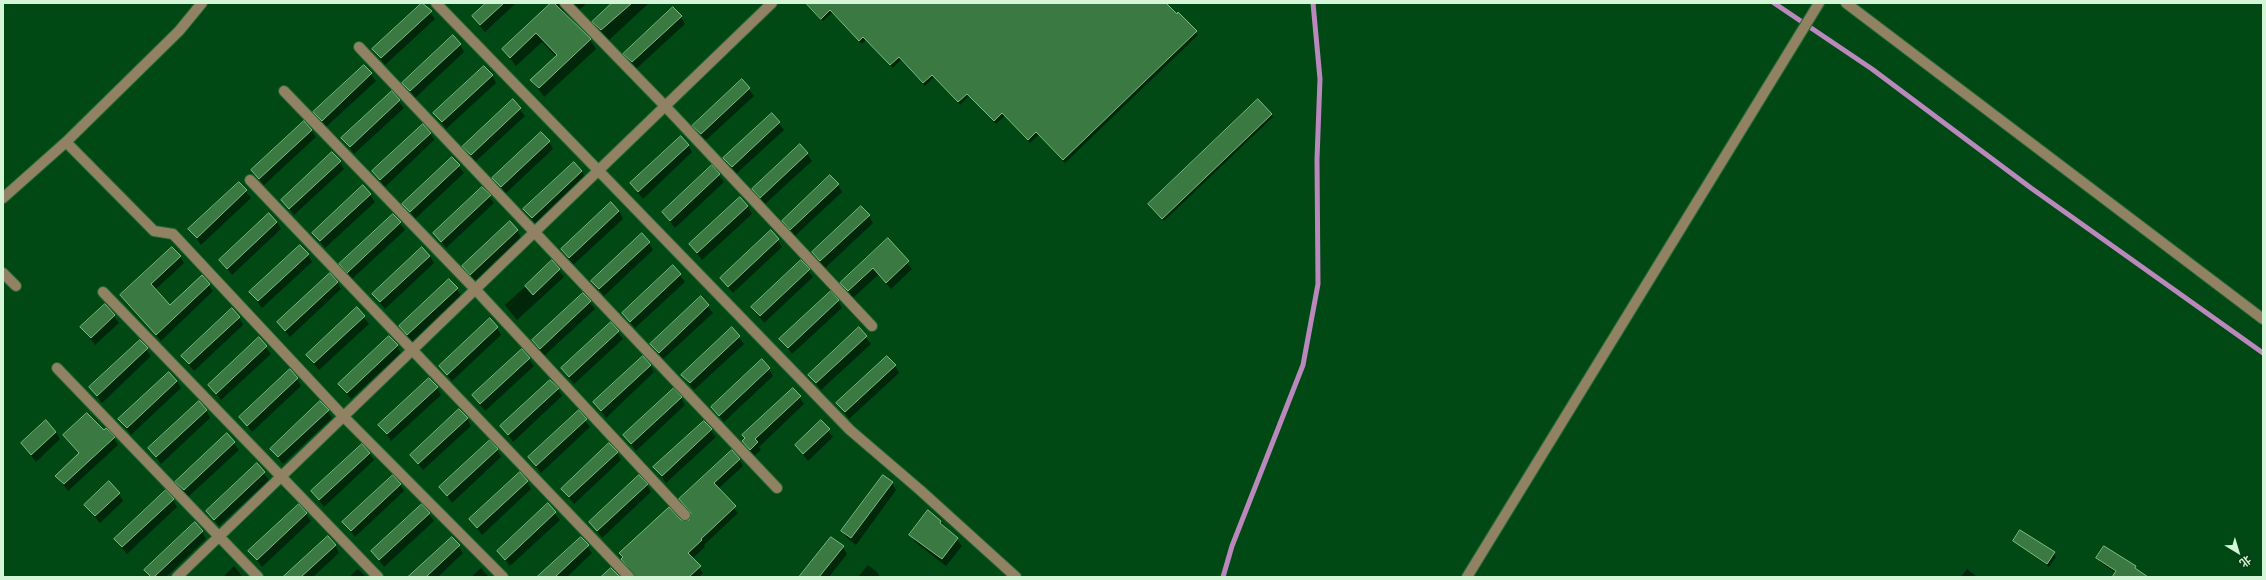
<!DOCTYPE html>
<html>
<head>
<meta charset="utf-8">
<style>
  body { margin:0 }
  #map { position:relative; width:2266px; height:580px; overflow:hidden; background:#004914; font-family:"PT Sans Narrow","Noto Sans SC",sans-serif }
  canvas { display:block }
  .frame { position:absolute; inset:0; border:4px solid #d4f5d6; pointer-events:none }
  .north { position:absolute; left:2218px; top:532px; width:40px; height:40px; -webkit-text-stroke:3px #093c14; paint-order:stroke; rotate:142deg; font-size:11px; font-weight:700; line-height:16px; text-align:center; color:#d4f5d6 }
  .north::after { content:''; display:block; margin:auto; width:14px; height:18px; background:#d4f5d6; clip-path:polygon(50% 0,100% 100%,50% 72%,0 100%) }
</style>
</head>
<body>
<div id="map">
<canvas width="2266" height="580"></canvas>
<div class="frame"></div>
<div class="north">北</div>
</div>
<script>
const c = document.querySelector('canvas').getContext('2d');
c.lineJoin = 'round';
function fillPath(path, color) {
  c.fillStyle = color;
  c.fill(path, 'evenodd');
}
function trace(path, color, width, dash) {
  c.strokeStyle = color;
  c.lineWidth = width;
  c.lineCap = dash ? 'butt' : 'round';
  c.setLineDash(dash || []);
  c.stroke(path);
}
const shadow = new Path2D(`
  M423,3l12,16 -50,46 -11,-15z
  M488,3h28l-31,29 -12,-15z
  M552,3h35l-8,7 -13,-3 -2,4 26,29 6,9 -52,48 -12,-17 24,-23 -14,-15 -26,24 -13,-17z
  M613,3h36l-41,38 -15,-19z
  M806,3h359l33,32 -133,128 -26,-28 -9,8 -25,-27 -9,8 -27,-28 -9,9 -26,-28 -9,9 -24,-26 -8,8 -27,-28 -4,4 -30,-31 -9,8z
  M681,17l4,7 -49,45 -12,-15z
  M460,44l4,8 -49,46 -12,-15z
  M364,66l12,15 -50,46 -12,-15z
  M492,75l4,8 -50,46 -11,-15z
  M742,81l12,15 -49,45 -11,-15z
  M392,93l12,15 -50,46 -11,-16z
  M513,101l12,15 -50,46 -11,-15z
  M772,114l12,16 -48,44 -11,-15z
  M1271,114l2,3 -109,104 -13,-13 -2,-4z
  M311,130l5,7 -52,48 -12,-15z
  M430,133l4,7 -49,47 -12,-15z
  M549,142l4,7 -48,45 -12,-16z
  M688,145l4,7 -49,47 -12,-15z
  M807,154l5,7 -47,43 -12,-15z
  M452,158l12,15 -49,46 -12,-15z
  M340,162l4,7 -50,46 -11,-15z
  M712,167l12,15 -49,46 -12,-16z
  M582,171l4,8 -50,46 -12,-16z
  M239,183l12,15 -50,47 -11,-16z
  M838,185l4,7 -47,44 -12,-15z
  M482,188l12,15 -48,45 -12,-15z
  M370,195l5,7 -50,46 -12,-15z
  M748,206l4,8 -50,46 -12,-16z
  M619,211l4,8 -50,46 -11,-15z
  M393,215l12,15 -53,49 -12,-15z
  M869,216l4,7 -48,45 -12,-15z
  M277,222l4,7 -49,46 -12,-15z
  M517,230l4,8 -46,43 -12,-15z
  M888,239l24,30 -21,20 -13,-14 -25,23 -12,-15z
  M778,240l4,7 -49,46 -12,-15z
  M649,243l4,7 -49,46 -12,-15z
  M308,254l4,8 -50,46 -11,-15z
  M430,256l4,7 -49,46 -12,-15z
  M180,257l4,6 -29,27 15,16 32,-29 11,14 -52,50 -40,-45z
  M552,262l12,15 -47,43 -12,-15z
  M801,262l12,15 -49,46 -12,-15z
  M673,267l12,15 -50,46 -12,-15z
  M337,282l4,7 -51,48 -12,-15z
  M457,289l4,7 -49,46 -12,-15z
  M583,294l12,15 -51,47 -11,-15z
  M701,298l12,15 -50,46 -12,-15z
  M838,301l4,7 -50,46 -11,-15z
  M105,306l14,17 -24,22 -13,-18z
  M357,309l12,15 -50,46 -12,-15z
  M239,318l4,7 -49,46 -12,-15z
  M611,324l12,15 -49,45 -12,-15z
  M497,328l4,7 -49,46 -12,-15z
  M732,329l12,15 -50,46 -12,-15z
  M859,329l12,15 -50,46 -12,-15z
  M259,339l12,15 -50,46 -12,-15z
  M140,341l11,15 -49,47 -12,-16z
  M397,346l4,7 -50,46 -11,-15z
  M529,359l5,7 -49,45 -12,-15z
  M650,365l4,7 -48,46 -11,-16z
  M895,365l4,8 -50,46 -11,-16z
  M769,369l4,7 -49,46 -12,-15z
  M297,379l4,7 -49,46 -12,-15z
  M177,381l4,7 -50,47 -12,-16z
  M437,387l4,8 -50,46 -11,-16z
  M558,389l4,7 -49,46 -11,-15z
  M793,389l11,15 -45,43 2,3 -7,6 -11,-15 2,-2 -2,-4z
  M681,398l4,7 -49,46 -12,-15z
  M206,410l4,8 -49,46 -12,-16z
  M328,411l4,7 -49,46 -12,-15z
  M579,412l11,15 -49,46 -12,-15z
  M467,418l4,8 -48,44 -12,-15z
  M704,422l12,15 -50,46 -11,-15z
  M821,422l12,15 -25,24 -12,-16z
  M56,432l4,7 -24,23 -14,-18z
  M104,432l10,6 4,7 -50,46 -11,-15 22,-21 -15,-19z
  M227,434l12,16 -51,47 -11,-15z
  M497,450l4,7 -49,46 -11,-16z
  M369,453l5,7 -50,47 -12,-16z
  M617,453l4,7 -47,44 -12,-15z
  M739,459l4,7 -25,23 20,24 -34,32 1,2 -13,12 11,14 -4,4h-62l-11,-12 -6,-12 60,-32h10l2,-6 -11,-16z
  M257,465l12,15 -50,46 -12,-15z
  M527,481l4,8 -49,46 -12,-16z
  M892,483l4,7 -40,55 -9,-7 -4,-7z
  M400,484l4,7 -49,46 -11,-15z
  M647,485l4,7 -49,46 -12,-16z
  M119,494l4,7 -23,22 -15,-18z
  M173,500l4,7 -50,47 -12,-15z
  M548,505l12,15 -50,46 -12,-15z
  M306,514l5,7 -49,46 -12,-16z
  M429,514l5,7 -50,46 -11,-15z
  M941,521l21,25 -16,20 -31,-24 -4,-7z
  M202,532l4,7 -40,38h-17l-4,-7z
  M452,538l11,15 -25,24h-28z
  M581,538l11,15 -25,24h-28z
  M2014,541l40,12 2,4 -7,10z
  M335,545l4,8 -26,24h-28z
  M843,547l4,7 -18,23h-28z
  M2097,558l38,9 11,10h-29l-1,-4 -16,-11z
  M868,565l9,7 3,5h-22z
  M234,566l9,11h-20z
  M481,568l8,9h-18z
  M358,569l8,8h-17z
  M1967,569l9,7 1,1h-16z`);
const stream = new Path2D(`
  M1774,3l98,66 159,119 232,165
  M1223,577l9,-31 71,-181 15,-81 -1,-125 3,-80 -7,-76`);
const building = new Path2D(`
  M422,3l10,8 -51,47 -9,-9z
  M486,3h18l-24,22 -8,-9z
  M551,3h3l37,36 -52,49 -9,-8 27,-25 -21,-22 -26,25 -8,-9z
  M612,3h20l-31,27 -9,-8z
  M806,3h360l11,11 1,-2 19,19 -134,129 -27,-28 -8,8 -26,-27 -8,8 -27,-27 -9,8 -26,-27 -9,8 -24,-26 -9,8 -27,-28 -4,4 -29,-31 -9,9z
  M673,7l9,9 -50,46 -9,-8z
  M453,35l8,9 -51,47 -8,-8z
  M364,65l8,8 -50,48 -9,-9z
  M484,66l9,9 -51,47 -9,-9z
  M742,79l8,9 -49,46 -9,-8z
  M392,91l8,9 -50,47 -9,-9z
  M513,99l8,9 -50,47 -9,-8z
  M1258,99l14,15 -110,105 -14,-15z
  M772,113l8,9 -48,45 -9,-9z
  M304,121l8,9 -53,49 -8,-9z
  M423,124l8,9 -51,47 -8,-9z
  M541,132l9,9 -49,46 -9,-9z
  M681,136l8,9 -51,47 -8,-9z
  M800,144l8,9 -48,45 -8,-9z
  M332,152l9,9 -52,48 -8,-9z
  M452,157l8,8 -50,47 -8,-8z
  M574,162l8,9 -50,47 -9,-9z
  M712,165l8,9 -50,47 -8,-9z
  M830,175l9,9 -49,46 -8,-9z
  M239,182l8,8 -50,48 -9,-9z
  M363,185l8,9 -51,47 -8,-8z
  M482,187l9,8 -50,47 -8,-9z
  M740,197l8,9 -51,47 -8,-9z
  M611,202l8,9 -50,47 -8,-9z
  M861,206l9,9 -50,46 -8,-9z
  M269,213l8,9 -50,47 -8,-9z
  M393,214l8,8 -54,51 -8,-9z
  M510,221l8,9 -48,45 -8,-9z
  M771,230l8,9 -51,48 -8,-9z
  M642,233l8,9 -51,47 -8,-8z
  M888,238l21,23 -23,22 -13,-15 -25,23 -8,-8z
  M300,245l9,9 -51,47 -9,-9z
  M172,247l9,9 -30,28 19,21 32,-30 8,9 -54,51 -36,-40z
  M422,247l8,9 -50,46 -8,-8z
  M552,260l8,9 -27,26 -8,-9z
  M801,260l9,9 -50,47 -9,-9z
  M673,265l8,9 -51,48 -8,-9z
  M330,273l8,9 -53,49 -8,-9z
  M449,279l9,9 -51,47 -8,-9z
  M831,291l8,9 -51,48 -9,-9z
  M583,293l8,8 -51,48 -8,-9z
  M701,296l8,9 -50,48 -9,-9z
  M105,304l10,11 -24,23 -11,-11z
  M357,307l8,9 -51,47 -8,-8z
  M232,308l8,9 -51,47 -8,-8z
  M490,318l8,9 -51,48 -8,-9z
  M611,322l8,9 -50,46 -8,-9z
  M732,327l8,9 -50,47 -9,-8z
  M859,327l8,9 -51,47 -8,-8z
  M389,336l9,9 -51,48 -9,-9z
  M259,337l8,9 -51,48 -8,-9z
  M140,340l8,8 -51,48 -8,-9z
  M522,349l8,9 -50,46 -8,-9z
  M643,356l8,9 -50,46 -8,-9z
  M887,356l9,9 -51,47 -9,-9z
  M762,359l8,9 -51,48 -8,-9z
  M290,369l8,9 -51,48 -8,-9z
  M169,372l8,9 -50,47 -9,-9z
  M429,378l9,9 -51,47 -9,-9z
  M550,380l9,8 -51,47 -8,-9z
  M674,388l8,9 -51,47 -8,-9z
  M793,388l8,8 -46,43 3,3 -8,8 -8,-9 3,-3 -3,-3z
  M199,401l8,9 -51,47 -8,-9z
  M320,401l9,9 -51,47 -8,-8z
  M459,409l9,9 -50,46 -8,-9z
  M579,410l8,9 -51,47 -8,-9z
  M87,413l17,17 2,-2 9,9 -51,47 -9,-8 24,-23 -16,-18z
  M46,420l10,12 -25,23 -10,-12z
  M821,420l9,9 -27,25 -8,-9z
  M704,421l8,8 -50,47 -9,-9z
  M227,433l8,9 -51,48 -9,-8z
  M490,440l8,9 -51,47 -8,-9z
  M609,443l9,9 -49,45 -8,-8z
  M362,444l8,9 -51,47 -8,-9z
  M732,450l8,9 -26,24 22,23 -35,33 1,1 -14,13 13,13 -12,11h-54l-14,-18 2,-2 -4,-4 50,-46 12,13h8l2,-7 -12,-14z
  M257,463l8,9 -51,48 -8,-9z
  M520,472l8,9 -51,47 -8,-9z
  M393,475l8,9 -50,47 -9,-9z
  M639,475l9,9 -51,47 -8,-9z
  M883,475l10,7 -42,56 -10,-7z
  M109,481l11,12 -25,23 -11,-11z
  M166,490l8,9 -52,48 -8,-8z
  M548,503l8,9 -51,48 -8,-9z
  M299,504l8,9 -50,47 -9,-9z
  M422,504l8,9 -51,47 -8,-9z
  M928,510l13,11 -1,2 18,15 -16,21 -33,-24z
  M195,522l8,9 -49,46h-3l-7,-7z
  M2020,530l35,22 -8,12 -34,-23z
  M328,536l8,9 -35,32h-18z
  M452,537l8,8 -34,32h-18z
  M581,537l8,8 -34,32h-18z
  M831,537l13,9 -25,31h-20z
  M2104,546l32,20 -1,2 13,9h-36l4,-6 -20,-13z
  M611,568l9,9h-19z`);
const minor = new Path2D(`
  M202,3l-23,28 -113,111 88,89 19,3 170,182 160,161
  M436,3l414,427 70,60 96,87
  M565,3l100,103 207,220
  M1846,3l417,316
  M359,47l418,441
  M284,91l191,198 210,226
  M250,180l379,397
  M3,198l63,-56
  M3,273l13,13
  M103,292l275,285
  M57,368l201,209
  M177,577l595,-574
  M1467,577l352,-574`);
fillPath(shadow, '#0007');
trace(stream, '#ba88bc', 5);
fillPath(building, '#3a7942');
trace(building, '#7cbc82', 1);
trace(minor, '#266837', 12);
trace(minor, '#908263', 10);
</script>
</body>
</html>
